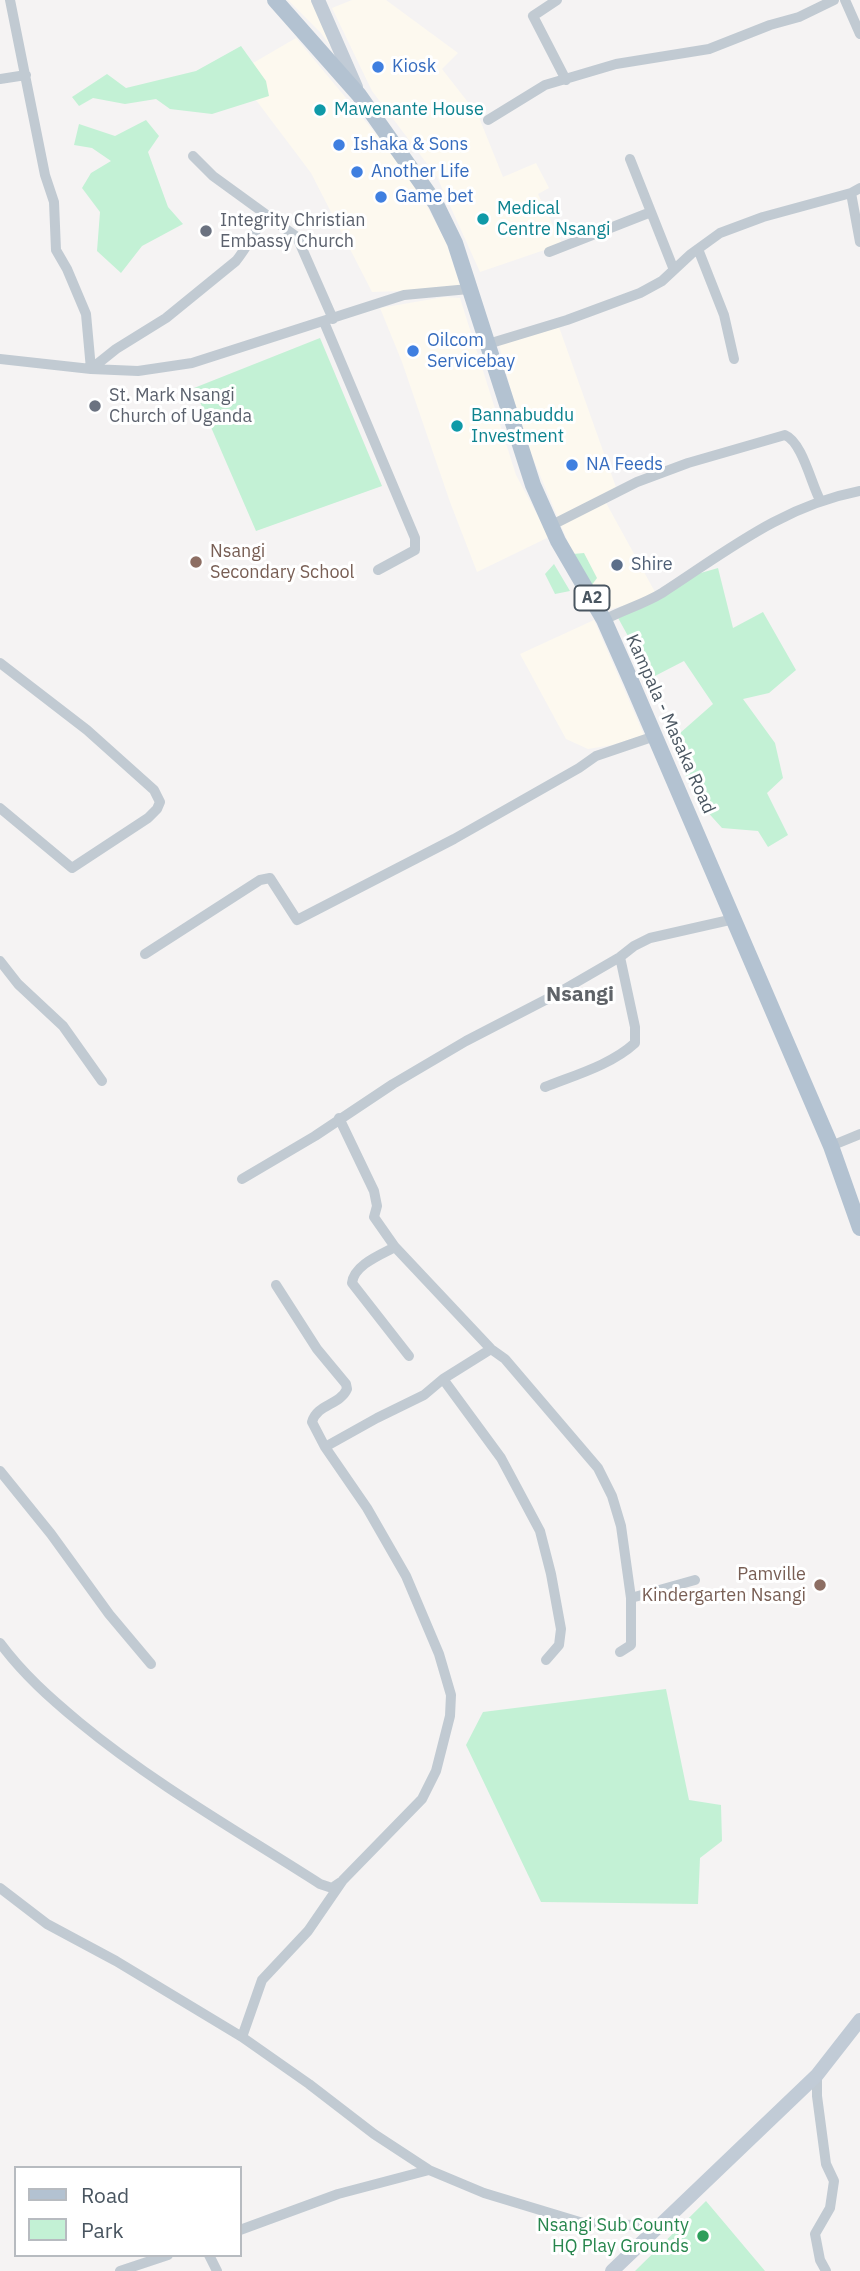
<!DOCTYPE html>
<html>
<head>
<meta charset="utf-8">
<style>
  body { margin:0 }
  #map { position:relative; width:860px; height:2271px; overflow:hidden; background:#f5f3f3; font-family:"IBM Plex Sans",sans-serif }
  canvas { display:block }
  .legend { position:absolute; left:14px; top:2166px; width:228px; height:91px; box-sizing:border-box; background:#fff; border:2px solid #b7bbc0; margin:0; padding:9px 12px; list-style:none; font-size:21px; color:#4a5661 }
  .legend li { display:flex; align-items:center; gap:14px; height:35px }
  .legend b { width:35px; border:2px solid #b7bbc0 }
</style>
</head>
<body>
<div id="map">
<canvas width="860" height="2271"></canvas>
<ul class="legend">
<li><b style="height:9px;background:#b3c2d1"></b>Road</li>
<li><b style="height:19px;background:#c3f1d5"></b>Park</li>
</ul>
</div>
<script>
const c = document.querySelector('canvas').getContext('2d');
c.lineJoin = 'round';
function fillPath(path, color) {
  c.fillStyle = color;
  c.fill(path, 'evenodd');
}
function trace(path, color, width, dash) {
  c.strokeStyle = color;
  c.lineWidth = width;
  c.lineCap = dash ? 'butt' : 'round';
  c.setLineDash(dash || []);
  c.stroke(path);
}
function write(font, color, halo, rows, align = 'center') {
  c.font = font + ' "IBM Plex Sans",sans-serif';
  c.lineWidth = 6;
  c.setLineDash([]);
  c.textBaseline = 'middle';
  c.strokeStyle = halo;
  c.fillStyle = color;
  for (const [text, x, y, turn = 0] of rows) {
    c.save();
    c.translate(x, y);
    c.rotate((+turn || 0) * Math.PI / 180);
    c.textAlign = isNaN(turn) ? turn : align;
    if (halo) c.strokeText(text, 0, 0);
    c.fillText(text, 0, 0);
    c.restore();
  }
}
const commercial = new Path2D(`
  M288,0h27l16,47 -10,-14z
  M352,0h34l72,53 -16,16 36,46 25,62 33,-14 13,25 -11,6 24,50 -82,28 -43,-95 -65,-86 -40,-83z
  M296,38l115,138 35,66 15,47 -89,3 -61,-119 -55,-73 12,-7 -15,-30z
  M444,297l16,1 56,177 33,62 -72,35 -27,-70 -48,-140 -22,-54z
  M559,327l59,166 -13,8 50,91 -8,7 -43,12 -31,-57 -51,-122 -23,-87z
  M594,620l50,115 -32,10 -24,4 -22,-10 -46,-85z`);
const green = new Path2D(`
  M241,46l25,35 3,15 -57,18 -42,-5 -14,-10 -31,5 -32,-6 -14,8 -7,-9 35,-23 19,14 70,-17z
  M146,120l13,16 -11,16 20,55 15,17 -41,22 -21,27 -24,-22 3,-39 -18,-24 9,-15 20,-12 -19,-13 -18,-3 5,-21 36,12z
  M320,338l62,148 -126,45 -62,-143z
  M584,553l13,25 -6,8 -18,-32z
  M554,564l16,27 -15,3 -10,-20z
  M718,568l15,60 30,-16 33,58 -27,23 -26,6 32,44 8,35 -16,15 21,42 -20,12 -10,-16 -36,-3 -27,-30 -24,-57 42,-37 -29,-43 -33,17 -34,-62 63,-37z
  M666,1689l23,111 32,5 1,36 -22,17 -2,46 -157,-2 -75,-157 17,-33z
  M706,2201l59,70h-130z`);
const street = new Path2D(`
  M10,0l35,175 9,27 2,48 11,19 19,45 5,55
  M557,0l-24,16 33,64
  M845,0l15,34
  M0,79l26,-4
  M488,120l57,-35 71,-21 93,-15 61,-24 29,-8 35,-17
  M193,156l20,20 84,61 36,82
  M630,159l44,111
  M851,193l9,49
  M698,249l26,66 10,44
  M549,252l102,-40
  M324,322l91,216v12l-37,20
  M488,344l79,-24 73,-27 22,-12 29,-27 29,-21 43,-16 88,-24 9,-5
  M0,359l91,10 47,2 54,-8 212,-68 65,-6
  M91,369l25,-20 50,-31 70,-57c12,-15 19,-31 31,-46
  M552,525l85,-43 51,-19 97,-28c17,7 26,48 35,65
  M604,620c19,-10 40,-16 58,-27 65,-42 120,-87 198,-102
  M0,663l87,67 67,60 6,12 -3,7 -9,9 -76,50 -72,-60
  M145,954l115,-74 10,-2 27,42 157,-81 125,-71 17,-12 59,-20
  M0,961l18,23 45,42 39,55
  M545,1087c30,-12 66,-22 90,-44v-16l-15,-70
  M339,1118l35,73 3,15 -3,11 21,30 96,102 14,10 93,109 14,28 9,30 10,72 64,-18
  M831,1146l29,-12
  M242,1179l73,-43 78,-52 73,-43 85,-44 69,-40 14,-11 16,-8 84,-19
  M395,1247c-15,8 -41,18 -43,36l57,73
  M276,1285l41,64 29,35 1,5c-7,16 -30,15 -35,33l13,25 42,61 39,68 33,78 12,41 -1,21 -14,55 -14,28 -79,81 -35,51 -46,49 -20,57 67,47 65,50 55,36 55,23 99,30 50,2 18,7
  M443,1379l58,79 39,73 11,43 10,55 -2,16 -13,15
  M325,1447l52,-29 47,-23 19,-16 48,-30
  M0,1471l51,63 58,80 42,50
  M0,1643c23,31 50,55 79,79 75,62 160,110 241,162l12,4 9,-6
  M620,1652l11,-7v-47
  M0,1888l47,36 69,37 126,76
  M817,2075v21l9,68 8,17 -4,27 -15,26 5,26 6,11
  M240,2230l98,-36 91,-24
  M209,2255l8,16
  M120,2271l48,-16`);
const secondary = new Path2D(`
  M318,0l38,87
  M612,2271l205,-196 43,-55`);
const primary = new Path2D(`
  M275,0l84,95 77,109 19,39 78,242 25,56 46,79 27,61 200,465 29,82`);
const markers = [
  [378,67,7,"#3f7fe0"],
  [320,110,7,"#0f9aa8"],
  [339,145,7,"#3f7fe0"],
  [357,172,7,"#3f7fe0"],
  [381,197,7,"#3f7fe0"],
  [483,219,7,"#0f9aa8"],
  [206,231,7,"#6b7280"],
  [413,351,7,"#3f7fe0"],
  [95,406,7,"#6b7280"],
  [457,426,7,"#0f9aa8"],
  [572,465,7,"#3f7fe0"],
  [196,562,7,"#8d6e63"],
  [617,565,7,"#5c6f8a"],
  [820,1585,7,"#8d6e63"],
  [703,2236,7,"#2e9e5b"]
];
const shields = [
  [592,598,35]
];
const shieldNames = [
  ["A2",592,598]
];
const shopNames = [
  ["Kiosk",392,67],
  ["Ishaka & Sons",353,145],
  ["Another Life",371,172],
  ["Game bet",395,197],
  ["Oilcom",427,341],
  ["Servicebay",427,362],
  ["NA Feeds",586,465]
];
const cultureNames = [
  ["Mawenante House",334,110],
  ["Medical",497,209],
  ["Centre Nsangi",497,230],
  ["Bannabuddu",471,416],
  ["Investment",471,437]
];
const worshipNames = [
  ["Integrity Christian",220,221],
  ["Embassy Church",220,242],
  ["St. Mark Nsangi",109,396],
  ["Church of Uganda",109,417]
];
const educationNames = [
  ["Nsangi",210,552],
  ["Secondary School",210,573],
  ["Pamville",806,1575,"right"],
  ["Kindergarten Nsangi",806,1596,"right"]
];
const serviceNames = [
  ["Shire",631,565]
];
const streetNames = [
  ["Kampala - Masaka Road",670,724,66]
];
const leisureNames = [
  ["Nsangi Sub County",689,2226],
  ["HQ Play Grounds",689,2247]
];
const quarterNames = [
  ["Nsangi",580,995]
];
fillPath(commercial, '#fdf9ef');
fillPath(green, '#c3f1d5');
trace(street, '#c1cad2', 10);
trace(secondary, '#c1cbd6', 14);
trace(primary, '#b3c2d1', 16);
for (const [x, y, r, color] of markers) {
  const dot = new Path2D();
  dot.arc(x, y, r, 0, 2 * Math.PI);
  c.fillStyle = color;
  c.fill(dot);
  trace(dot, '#fff', 2.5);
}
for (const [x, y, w] of shields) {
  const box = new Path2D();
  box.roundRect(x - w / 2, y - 12.5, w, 25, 5);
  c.fillStyle = '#fff';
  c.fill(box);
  trace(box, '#4a5661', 2);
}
write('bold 16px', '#4a5661', null, shieldNames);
write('18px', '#366cbe', '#fff', shopNames, 'left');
write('18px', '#0d838f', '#fff', cultureNames, 'left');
write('18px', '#5b616d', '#fff', worshipNames, 'left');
write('18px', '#785e54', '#fff', educationNames, 'left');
write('18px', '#4e5e75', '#fff', serviceNames, 'left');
write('18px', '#4a5661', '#fff', streetNames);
write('18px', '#27864d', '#fff', leisureNames, 'right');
write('bold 21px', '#5f6368', '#fff', quarterNames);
</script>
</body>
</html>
